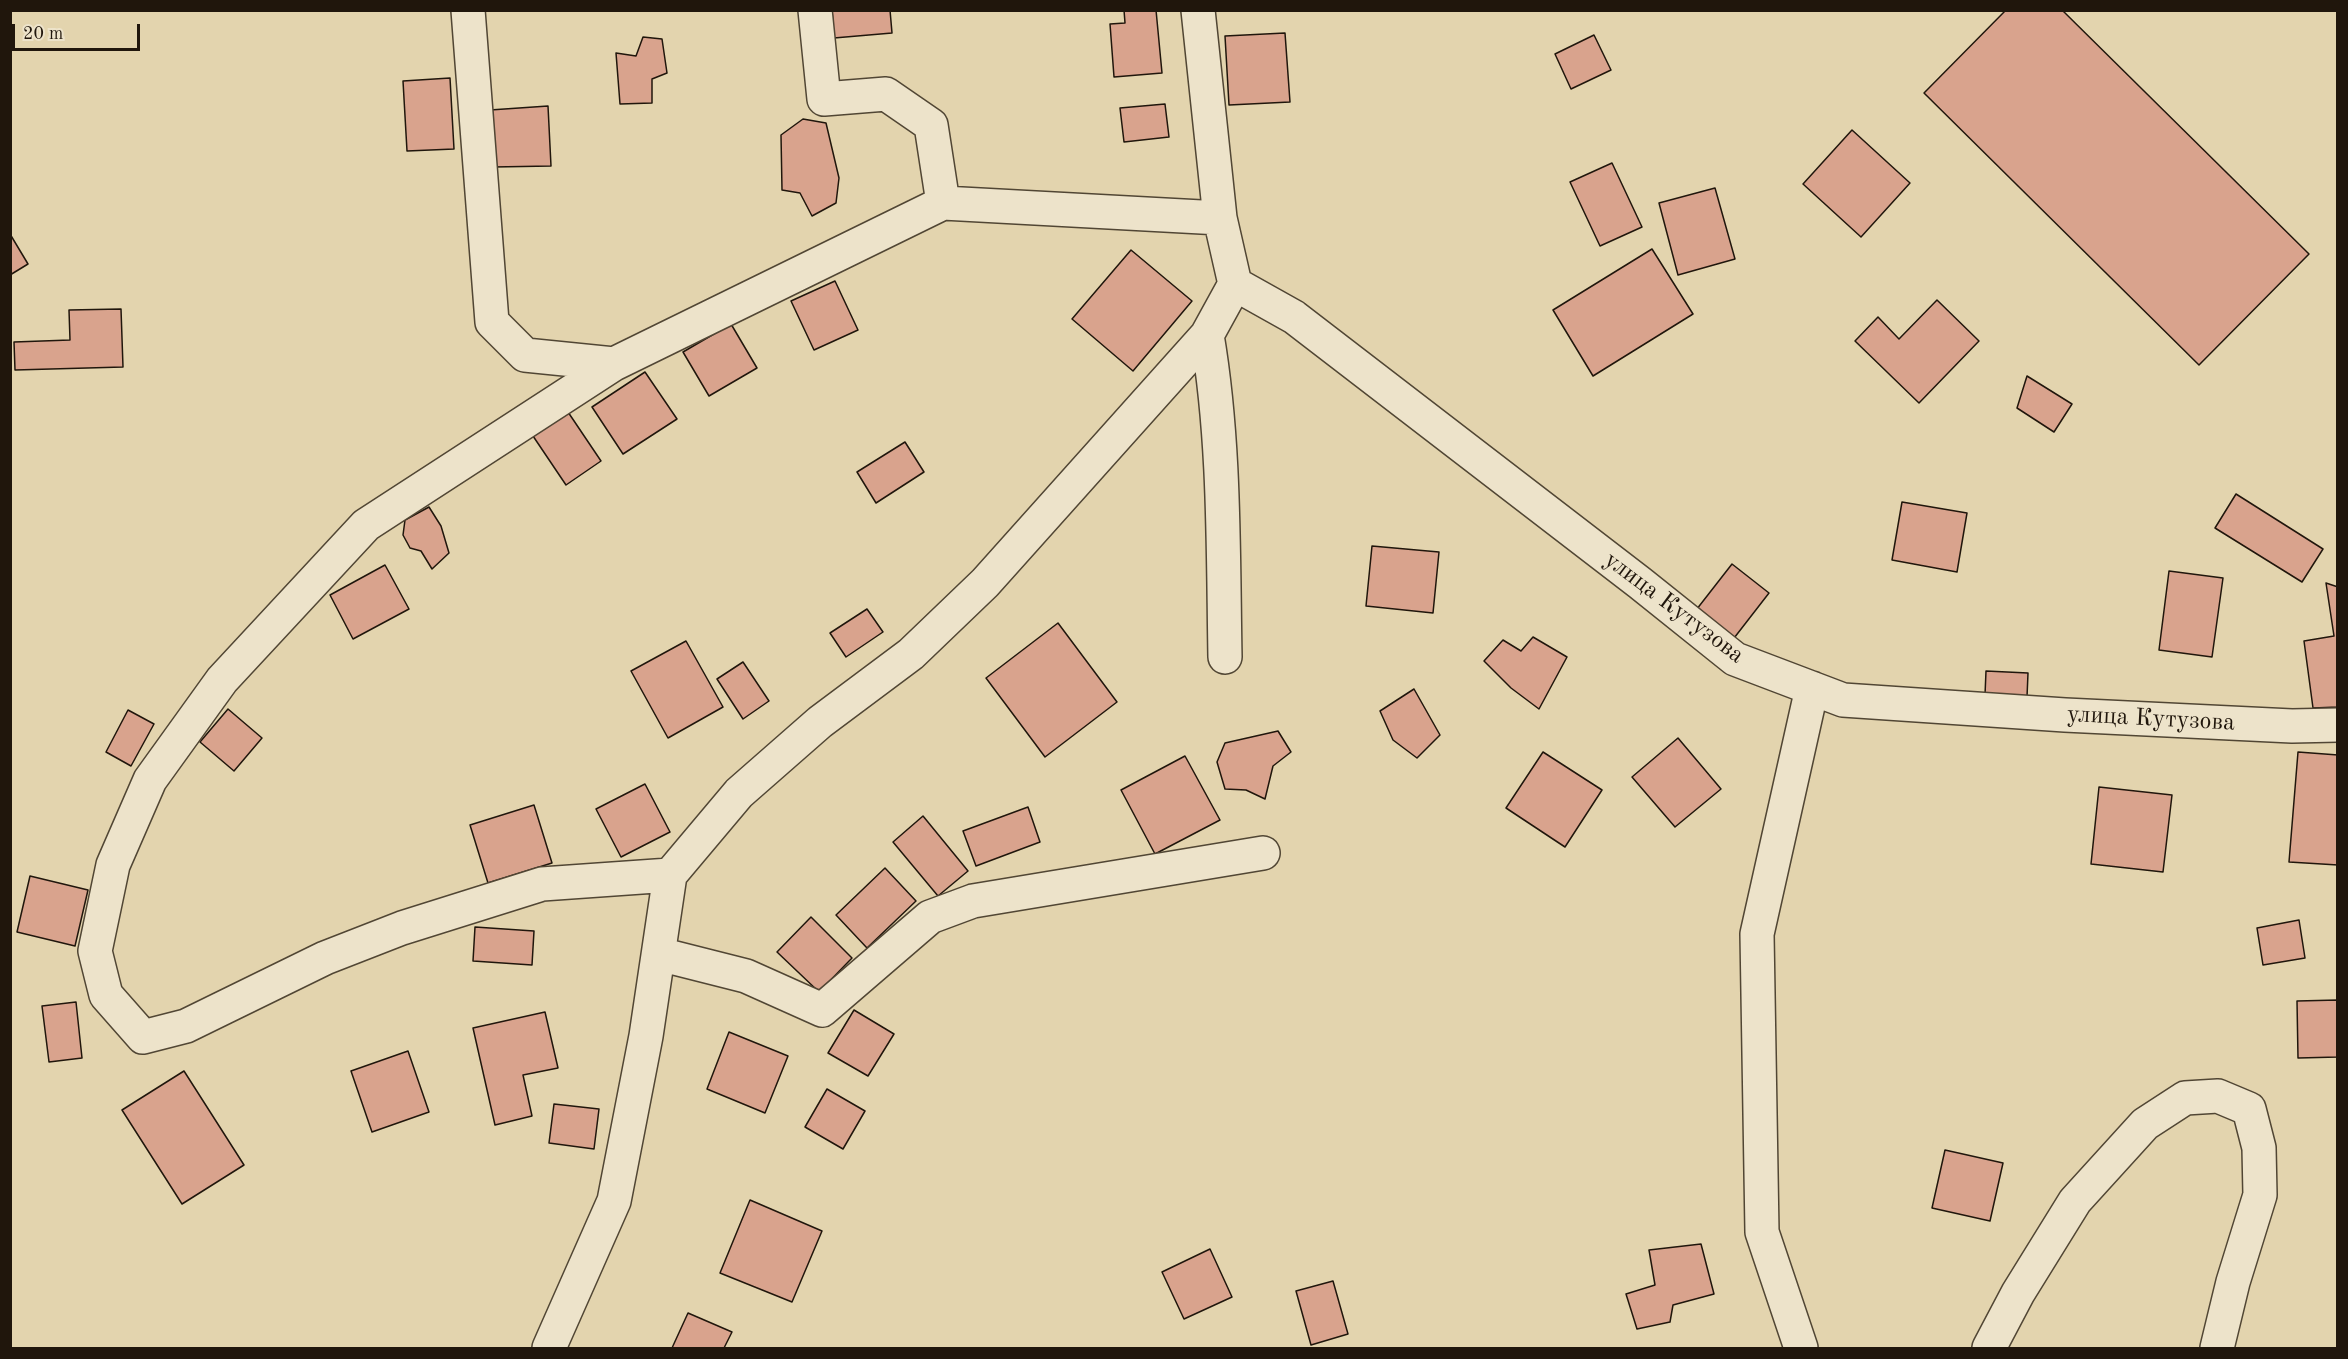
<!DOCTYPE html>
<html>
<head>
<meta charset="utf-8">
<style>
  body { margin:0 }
  #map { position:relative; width:2348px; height:1359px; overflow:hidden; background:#e3d4ae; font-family:"Old Standard TT",serif }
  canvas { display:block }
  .frame { position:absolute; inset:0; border:12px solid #20160c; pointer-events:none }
  .scale { position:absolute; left:12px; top:24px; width:128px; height:27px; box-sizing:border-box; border:3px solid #20160c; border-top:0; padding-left:8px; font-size:18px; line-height:21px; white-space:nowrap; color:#20160c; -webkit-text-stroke:4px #ede3ca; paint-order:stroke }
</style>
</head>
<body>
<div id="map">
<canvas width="2348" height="1359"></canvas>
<div class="frame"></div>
<div class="scale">20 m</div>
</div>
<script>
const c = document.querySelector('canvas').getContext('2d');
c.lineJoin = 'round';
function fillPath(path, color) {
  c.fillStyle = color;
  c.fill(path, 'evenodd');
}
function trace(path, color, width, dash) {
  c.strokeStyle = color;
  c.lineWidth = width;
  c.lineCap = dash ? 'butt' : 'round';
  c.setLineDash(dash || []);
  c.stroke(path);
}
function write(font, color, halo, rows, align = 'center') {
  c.font = font + ' "Old Standard TT",serif';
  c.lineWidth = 5;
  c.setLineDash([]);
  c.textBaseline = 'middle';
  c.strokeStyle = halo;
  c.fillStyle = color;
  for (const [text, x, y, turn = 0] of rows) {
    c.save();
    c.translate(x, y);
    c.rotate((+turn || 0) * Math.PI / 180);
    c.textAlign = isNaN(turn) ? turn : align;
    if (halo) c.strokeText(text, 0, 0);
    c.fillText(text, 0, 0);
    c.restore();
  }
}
const building = new Path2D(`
  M832,10h58l2,23 -58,5z
  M1124,10h32l6,63 -48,4 -4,-53 15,-1z
  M2006,10h56l247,244 -110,111 -275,-272z
  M1285,33l5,69 -61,3 -4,-69z
  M1594,35l17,35 -40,19 -16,-35z
  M643,37l19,2 5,34 -15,6v24l-32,1 -4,-51 20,3z
  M450,78l4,71 -47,2 -4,-70z
  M1165,104l4,33 -45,5 -4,-34z
  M548,106l3,60 -58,1 -3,-57z
  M803,119l23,4 13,55 -3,25 -24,13 -12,-23 -18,-3 -1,-55z
  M1852,130l58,53 -49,54 -58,-53z
  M1612,163l30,64 -42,19 -30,-64z
  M1715,188l20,71 -57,16 -19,-72z
  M10,234l18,30 -18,11z
  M1652,249l41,65 -100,62 -40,-66z
  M1131,250l61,51 -59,70 -61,-52z
  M835,281l23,49 -44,20 -23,-49z
  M1937,300l42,41 -60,62 -64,-62 23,-24 21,22z
  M121,309l2,58 -108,3 -1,-28 56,-2 -1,-30z
  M731,324l26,44 -48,28 -26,-44z
  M645,372l32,47 -54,35 -31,-47z
  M2027,376l45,28 -18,28 -37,-24z
  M568,412l33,49 -35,24 -33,-49z
  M905,442l19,30 -48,31 -19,-31z
  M2236,494l87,55 -21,33 -87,-54z
  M1902,502l65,11 -10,59 -65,-12z
  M429,507l12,19 8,27 -17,16 -11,-18 -11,-3 -7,-13 2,-15z
  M1372,546l67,6 -6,61 -67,-7z
  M1732,564l37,29 -38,49 -38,-28z
  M385,565l24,44 -56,30 -23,-44z
  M2169,571l54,7 -11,79 -53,-7z
  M2326,583l12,4v120l-25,1 -9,-67 30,-5z
  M867,609l16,23 -37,25 -16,-24z
  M1058,623l59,79 -72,55 -59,-79z
  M1533,637l34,20 -28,52 -28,-21 -27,-27 19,-21 18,11z
  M686,641l37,66 -55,31 -37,-67z
  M743,662l26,39 -26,18 -26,-40z
  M1986,671l42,2 -1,24 -42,-2z
  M1414,689l26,46 -23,23 -24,-18 -13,-29z
  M228,709l34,29 -28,33 -34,-29z
  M128,710l26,14 -23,42 -25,-14z
  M1278,731l13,21 -18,14 -8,33 -19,-9 -21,-1 -8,-27 8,-19z
  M1678,738l43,51 -46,38 -43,-50z
  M1543,752l59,38 -37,57 -59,-39z
  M2298,752l40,3v110l-49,-3z
  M1185,756l35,64 -65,34 -34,-64z
  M645,784l25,48 -49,25 -25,-48z
  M2099,787l73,8 -9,77 -72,-8z
  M534,805l18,58 -64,20 -18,-58z
  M1028,807l12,35 -64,24 -13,-35z
  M923,816l45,55 -30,25 -45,-54z
  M885,868l31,33 -49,47 -31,-33z
  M30,876l58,14 -13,56 -58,-14z
  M811,917l41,41 -33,34 -42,-40z
  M2299,920l6,38 -42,7 -6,-37z
  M475,927l59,4 -2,34 -59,-4z
  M2338,1000v57l-40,1 -1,-57z
  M76,1002l6,56 -33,4 -7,-56z
  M854,1010l40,24 -26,42 -40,-23z
  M545,1012l13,56 -35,7 9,41 -37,9 -22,-97z
  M729,1032l59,24 -23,57 -58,-24z
  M408,1051l21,61 -57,20 -21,-61z
  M184,1071l60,94 -62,39 -60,-94z
  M827,1089l38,22 -22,38 -38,-22z
  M554,1104l45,5 -5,40 -45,-6z
  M1945,1150l58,13 -13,58 -58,-13z
  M750,1200l72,31 -30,71 -72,-29z
  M1701,1244l13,50 -41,11 -3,17 -33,7 -11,-35 29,-9 -6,-35z
  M1210,1249l22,48 -48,22 -22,-47z
  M1333,1281l15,53 -37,11 -15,-54z
  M688,1313l44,19 -8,16h-52z`);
const minor = new Path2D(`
  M468,10l24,312 33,33 89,9
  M815,10l9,89 62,-5 45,31 12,78
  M1198,10l22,208 15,66
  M1220,218l-277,-15 -329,161 -248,161 -144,155 -72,100 -37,85 -18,86 11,44 37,42 43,-11 139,-68 77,-30 140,-44 128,-9 69,-82 81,-71 91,-68 74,-71 222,-248 28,-51
  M1235,284l59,33 346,266 95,76 108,41 222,15 227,11 46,-1
  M1207,335c18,106 16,215 18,322
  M659,954l87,22 76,34 108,-93 43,-16 290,-48
  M549,1348l65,-147 32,-165 24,-161
  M1801,1348l-39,-116 -5,-298 55,-246
  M1989,1348l29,-55 57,-92 70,-77 40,-26 33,-2 31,13 10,39 1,47 -27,87 -16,66`);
const streetNames = [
  ["улица Кутузова",1674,608,37],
  ["улица Кутузова",2151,719,3]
];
fillPath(building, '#d9a38d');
trace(building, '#20160c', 1.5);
trace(minor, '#514634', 36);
trace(minor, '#ede3ca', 33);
write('24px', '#20160c', '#ede3ca', streetNames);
</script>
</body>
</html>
